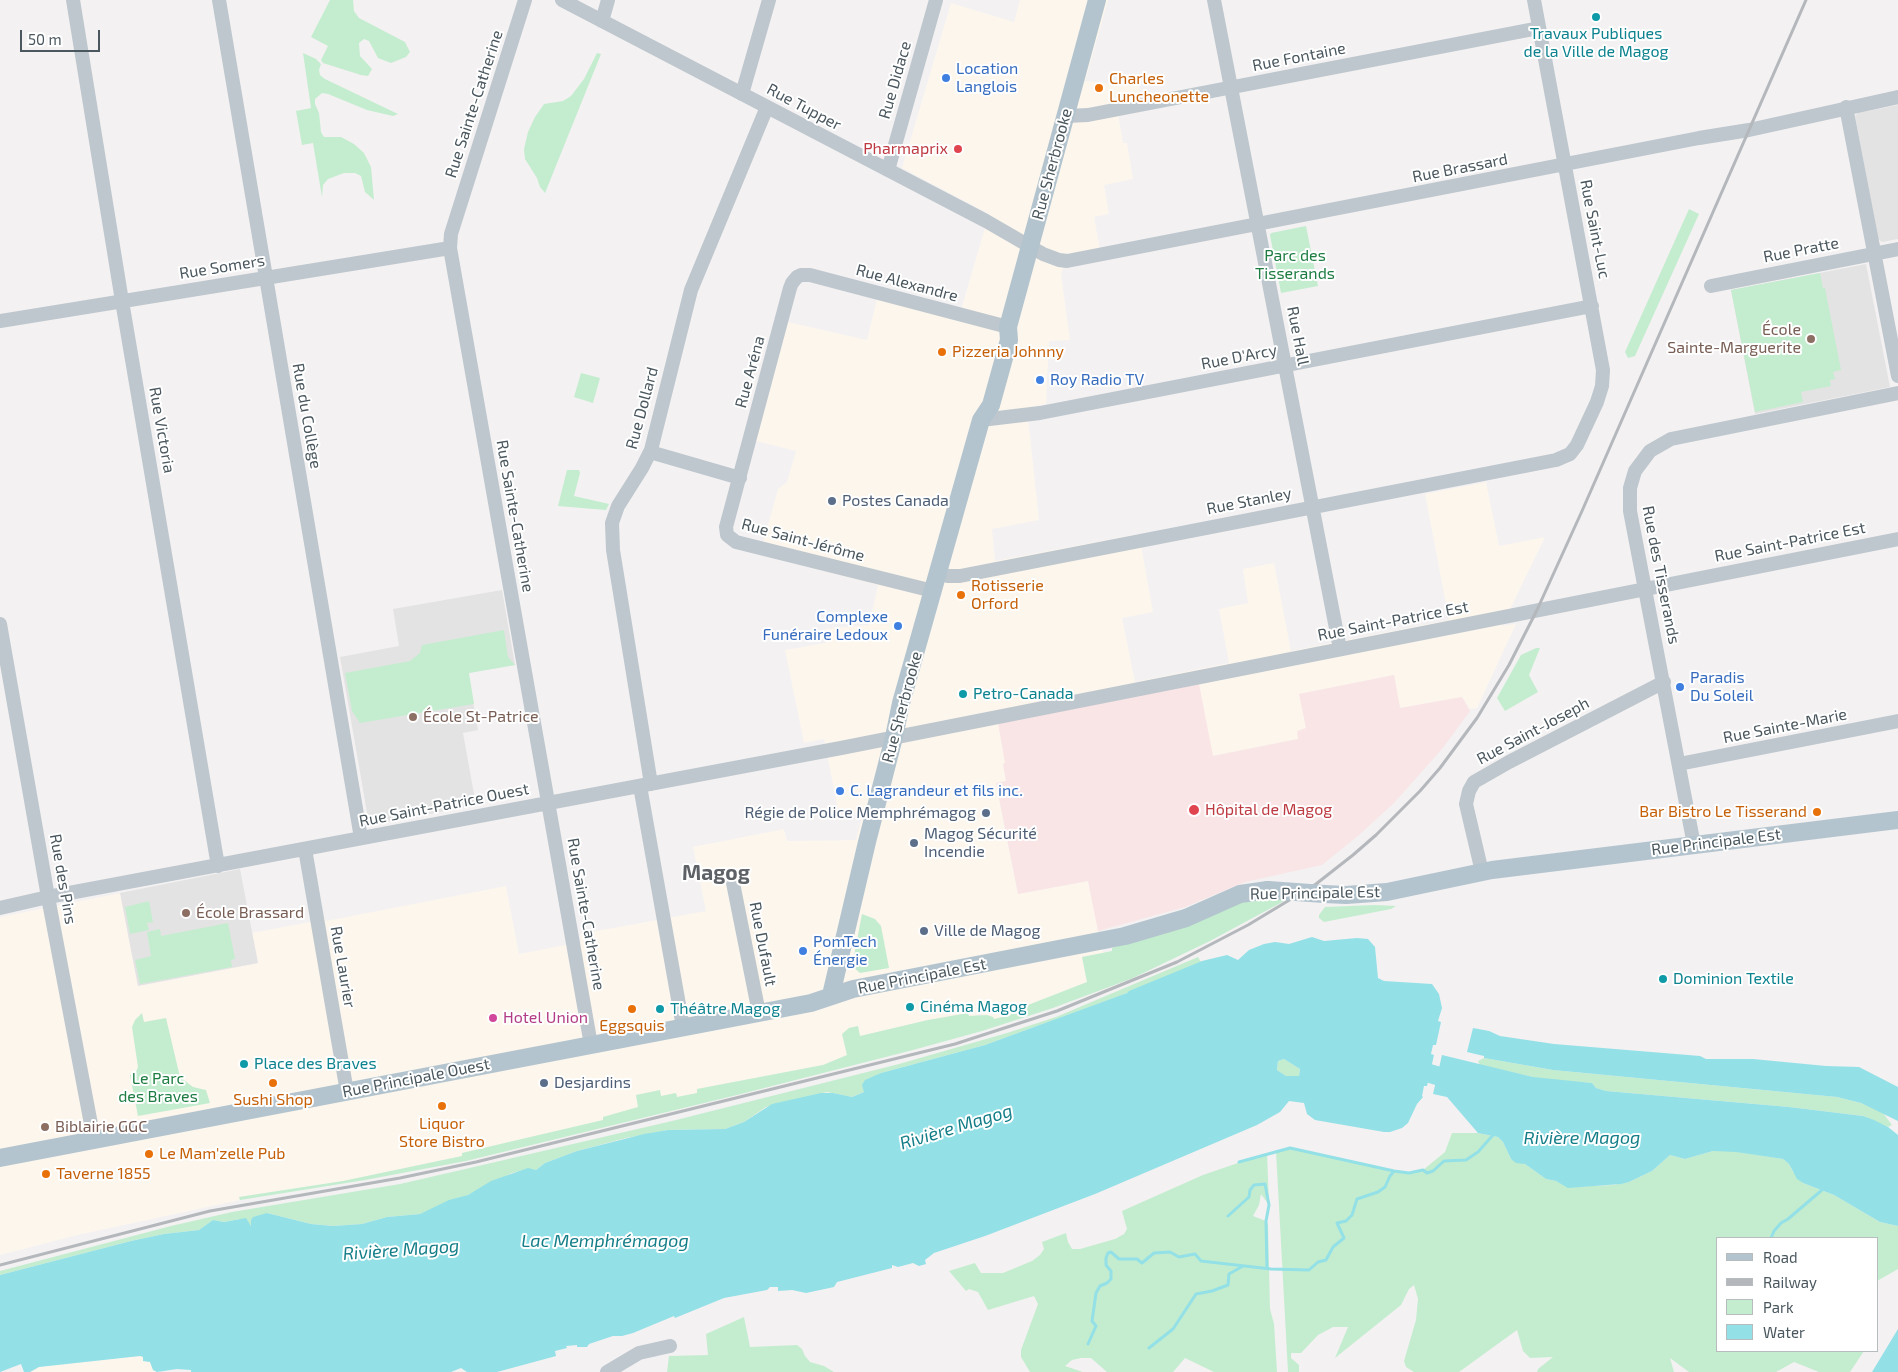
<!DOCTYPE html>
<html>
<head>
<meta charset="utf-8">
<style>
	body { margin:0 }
	#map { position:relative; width:1898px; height:1372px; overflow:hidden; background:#f3f1f2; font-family:"Exo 2",sans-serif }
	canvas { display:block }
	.legend { position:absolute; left:1716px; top:1237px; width:162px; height:115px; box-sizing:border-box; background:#fff; border:1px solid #b7bcbf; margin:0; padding:6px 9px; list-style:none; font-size:15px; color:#4a575e }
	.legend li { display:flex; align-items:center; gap:10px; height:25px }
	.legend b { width:25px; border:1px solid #b7bcbf }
	.scale { position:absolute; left:20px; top:30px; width:80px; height:22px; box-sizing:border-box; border:2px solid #4a575e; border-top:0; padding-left:6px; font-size:15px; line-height:18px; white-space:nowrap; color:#4a575e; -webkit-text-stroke:4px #fff; paint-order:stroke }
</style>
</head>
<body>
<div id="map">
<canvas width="1898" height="1372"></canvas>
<ul class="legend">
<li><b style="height:6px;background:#b3c4ce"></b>Road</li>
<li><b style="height:6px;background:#b4b7bb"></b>Railway</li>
<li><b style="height:14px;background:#c4edcf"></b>Park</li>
<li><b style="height:14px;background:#93e0e7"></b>Water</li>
</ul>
<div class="scale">50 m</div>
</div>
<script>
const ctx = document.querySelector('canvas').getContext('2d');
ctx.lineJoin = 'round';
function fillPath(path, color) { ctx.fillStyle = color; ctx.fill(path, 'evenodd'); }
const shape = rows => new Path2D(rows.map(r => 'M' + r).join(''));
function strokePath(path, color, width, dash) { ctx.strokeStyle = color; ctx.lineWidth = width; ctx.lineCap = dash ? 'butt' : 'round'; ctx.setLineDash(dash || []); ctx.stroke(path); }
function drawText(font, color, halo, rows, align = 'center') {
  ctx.font = font + ' "Exo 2",sans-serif'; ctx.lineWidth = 4; ctx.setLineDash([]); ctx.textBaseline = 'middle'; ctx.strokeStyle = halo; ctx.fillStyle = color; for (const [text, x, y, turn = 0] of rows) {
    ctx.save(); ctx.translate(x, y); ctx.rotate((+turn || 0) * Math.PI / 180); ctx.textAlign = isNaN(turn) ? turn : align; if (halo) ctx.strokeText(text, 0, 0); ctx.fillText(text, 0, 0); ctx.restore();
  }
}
const commercial = shape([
	[1020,0,1108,0,1085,81,1139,86,1141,97,1116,102,1123,143,1127,143,1133,179,1104,185,1109,214,1094,217,1100,249,1068,254,1061,274,1070,340,1049,341,1046,404,1027,408,1039,520,992,529,995,561,1139,534,1153,612,1122,618,1135,682,1229,663,1219,609,1248,603,1243,569,1274,563,1291,651,1449,620,1425,494,1486,482,1499,546,1545,537,1502,626,1516,624,1477,708,1470,709,1462,697,1400,708,1394,675,1300,694,1306,729,1298,739,1213,756,1003,764,1006,781,996,784,1018,894,1088,881,1103,953,1082,957,1087,982,1011,1012,1011,1015,994,1020,981,1014,969,1017,968,1013,928,1020,860,1036,842,1034,847,1055,823,1065,697,1089,698,1093,677,1097,676,1093,661,1096,660,1091,636,1095,639,1107,603,1117,604,1120,462,1153,463,1156,343,1181,239,1197,240,1200,78,1235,0,1255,0,917,120,893,138,986,258,963,252,933,325,919,326,921,506,886,519,954,581,942,580,934,706,911,693,847,784,829,787,841,856,840,863,814,838,810,824,739,804,743,785,650,826,643,825,629,869,625,878,585,760,554,778,489,787,482,796,451,756,441,788,322,867,340,877,299,958,320,989,214,902,168,951,3,1014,22],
	[141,1356,143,1356,143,1361,150,1362,153,1370,157,1372,30,1372,39,1367]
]);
const education = shape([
	[1898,105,1898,239,1882,242,1878,239,1855,116,1858,113],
	[1866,264,1890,387,1755,414,1731,290],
	[502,590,515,665,468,673,478,730,463,733,476,805,372,825,369,824,340,657,399,646,393,609],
	[240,869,258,963,138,986,120,893]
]);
const medical = shape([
	[1394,675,1400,708,1462,697,1470,711,1442,749,1394,803,1359,835,1322,865,1245,882,1185,907,1098,931,1088,881,1018,894,996,783,1006,781,1003,764,1005,763,998,723,1199,684,1213,756,1298,739,1297,731,1306,728,1299,694]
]);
const green = shape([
	[330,0,353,0,354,11,359,18,405,42,410,52,406,57,391,63,378,58,369,41,364,39,359,43,360,56,372,69,368,76,361,75,323,63,321,60,328,46,311,37],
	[303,53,316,59,321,64,319,70,320,75,325,79,398,114,393,116,367,110,328,94,322,93,315,99,315,104,319,113,321,132,324,137,341,137,354,144,364,153,371,167,374,200,365,192,361,176,355,173,344,173,328,179,323,185,322,197,313,143,302,145,296,111,311,108],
	[597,53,601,54,545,193,540,187,537,178,525,159,524,149,528,132,535,117,544,104,563,101,571,96,584,79],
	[1689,209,1699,214,1635,356,1628,358,1625,352],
	[1306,226,1318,286,1281,293,1270,235,1271,233],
	[1820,273,1823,288,1825,288,1841,370,1833,372,1835,379,1830,380,1831,386,1801,392,1803,402,1755,412,1731,290],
	[581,373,600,378,593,403,574,397],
	[567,470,579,470,580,473,574,496,609,504,606,510,558,506],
	[504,630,508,657,515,665,469,673,474,704,360,723,352,711,345,673,410,661,420,653,422,645],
	[1536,648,1540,648,1529,675,1538,692,1505,711,1497,698,1521,655],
	[1262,898,1286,900,1210,941,1133,978,1053,1008,982,1031,913,1050,741,1094,466,1161,365,1180,240,1200,239,1197,343,1181,462,1156,462,1153,603,1120,603,1117,638,1107,636,1095,660,1090,661,1096,676,1093,677,1097,697,1093,697,1089,823,1065,847,1055,842,1034,849,1028,858,1026,860,1036,928,1020,968,1013,969,1016,987,1015,993,1017,994,1019,1011,1015,1010,1012,1087,982,1082,957,1112,951,1112,948,1242,902],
	[149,901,153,922,147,923,149,930,130,934,125,907],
	[1375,905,1396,906,1391,909,1324,922,1319,918,1319,915,1325,907],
	[862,914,875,919,881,926,889,968,860,973,852,966],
	[228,923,235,959,231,960,232,967,140,984,135,960,151,956,147,932,160,929,161,936],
	[1198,957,1201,962,1117,997,985,1045,881,1073,864,1092,852,1097,827,1092,766,1107,744,1122,725,1129,668,1130,626,1138,577,1151,545,1163,536,1170,528,1169,512,1173,468,1195,420,1214,387,1217,362,1224,333,1226,311,1224,267,1213,252,1226,240,1219,224,1222,213,1220,199,1230,164,1234,131,1241,0,1275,0,1271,171,1226,232,1212,400,1184,461,1170,672,1121,899,1064,1007,1033,1056,1017],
	[142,1013,144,1022,166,1018,180,1077,193,1087,206,1090,210,1103,138,1116,130,1075,136,1072,138,1067,132,1027,135,1020],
	[1484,1058,1553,1070,1837,1097,1861,1103,1883,1113,1892,1125,1888,1127,1863,1116,1789,1107,1606,1091,1596,1088,1592,1083,1546,1080,1480,1065,1478,1061],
	[1284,1059,1300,1069,1299,1076,1286,1076,1277,1070,1278,1061],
	[1452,1133,1478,1133,1498,1137,1503,1142,1511,1159,1525,1164,1546,1179,1556,1181,1568,1187,1613,1185,1629,1182,1652,1171,1670,1155,1685,1159,1713,1151,1726,1150,1783,1159,1789,1164,1793,1172,1803,1183,1834,1195,1880,1222,1898,1226,1898,1269,1877,1281,1877,1238,1717,1238,1717,1351,1864,1351,1850,1372,1819,1372,1794,1362,1776,1372,1689,1372,1670,1358,1674,1372,1537,1372,1538,1369,1553,1357,1530,1358,1523,1351,1517,1330,1459,1372,1414,1372,1406,1367,1404,1361,1416,1320,1418,1299,1414,1285,1409,1289,1401,1305,1335,1358,1348,1327,1333,1327,1318,1335,1301,1353,1291,1353,1291,1358,1299,1365,1299,1372,1288,1372,1276,1151,1290,1148,1409,1173,1423,1170,1445,1152],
	[1267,1153,1269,1205,1261,1194,1259,1205,1253,1216,1266,1221,1268,1225,1270,1309,1274,1324,1277,1372,1214,1372,1185,1358,1173,1372,1107,1372,1091,1358,1081,1358,1072,1360,1065,1366,1083,1372,1030,1372,1021,1357,1021,1350,1038,1304,1034,1296,988,1310,978,1292,969,1289,966,1291,949,1271,975,1263,981,1273,1003,1273,1032,1261,1040,1255,1044,1249,1042,1242,1066,1233,1068,1242,1072,1249,1080,1249,1115,1239,1124,1234,1127,1229,1122,1211,1203,1175],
	[744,1317,750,1347,797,1345,802,1349,805,1356,810,1362,824,1366,834,1372,667,1372,669,1356,708,1355,706,1334]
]);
const water = shape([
	[1312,937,1324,941,1357,938,1368,939,1375,947,1378,978,1384,981,1432,984,1439,994,1442,1008,1438,1021,1441,1022,1436,1045,1433,1045,1431,1054,1434,1055,1427,1086,1424,1086,1422,1096,1423,1097,1417,1104,1408,1123,1402,1128,1390,1132,1384,1132,1315,1120,1307,1114,1304,1103,1289,1101,1280,1112,1257,1125,1095,1194,985,1236,934,1253,925,1260,926,1264,919,1266,913,1263,898,1267,892,1265,892,1268,837,1282,834,1287,806,1293,792,1290,778,1291,778,1287,770,1287,767,1290,724,1298,675,1318,674,1316,633,1333,622,1336,613,1336,589,1344,587,1347,577,1347,577,1345,566,1346,567,1348,555,1351,556,1356,497,1372,467,1372,461,1368,451,1372,191,1372,191,1370,177,1369,157,1372,153,1370,150,1362,143,1361,143,1357,140,1356,39,1367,30,1372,24,1372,21,1364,0,1372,0,1275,131,1241,164,1234,199,1230,213,1220,224,1222,246,1218,251,1226,251,1220,253,1217,267,1213,311,1224,333,1226,362,1224,387,1217,420,1214,449,1200,468,1195,491,1181,528,1168,536,1170,545,1163,577,1151,644,1134,668,1130,725,1129,744,1122,772,1104,821,1093,833,1093,852,1097,864,1092,862,1085,865,1080,881,1073,985,1045,1127,993,1129,991,1202,961,1227,955,1238,960,1249,950,1264,944,1275,942,1289,944],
	[1284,1059,1300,1069,1299,1076,1286,1076,1277,1070,1278,1061],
	[1473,1028,1489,1031,1500,1036,1554,1044,1700,1056,1706,1059,1753,1059,1826,1066,1859,1067,1898,1087,1898,1121,1861,1103,1837,1097,1553,1070,1484,1058,1484,1056,1467,1052],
	[1442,1055,1533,1077,1592,1083,1596,1088,1606,1091,1789,1107,1863,1116,1874,1120,1888,1127,1898,1135,1898,1226,1880,1222,1834,1195,1803,1183,1797,1179,1789,1164,1783,1159,1736,1152,1713,1151,1685,1159,1670,1155,1652,1171,1629,1182,1621,1184,1568,1188,1556,1181,1546,1179,1525,1164,1516,1163,1511,1159,1503,1142,1498,1137,1478,1133,1447,1097,1433,1094],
	[1898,1329,1898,1372,1872,1372]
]);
const stream = shape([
	[1239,1162,1290,1148,1394,1171,1409,1173,1423,1170,1427,1173,1433,1171,1444,1161,1466,1160,1478,1152,1493,1135],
	[1228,1216,1249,1197,1250,1190,1254,1185,1265,1184,1269,1205,1266,1221,1267,1268],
	[1771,1238,1774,1231,1781,1223,1788,1219,1822,1190],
	[1088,1344,1096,1326,1092,1321,1096,1293,1100,1286,1107,1283,1111,1279,1111,1271,1106,1265,1106,1258,1108,1253,1111,1252,1119,1259,1137,1259,1142,1263,1154,1253,1170,1252,1179,1257,1195,1254,1201,1261,1271,1269,1309,1270,1318,1262,1326,1260,1333,1247,1344,1238,1337,1223,1346,1221,1352,1215,1357,1199,1378,1192,1385,1187,1390,1176,1394,1171],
	[1149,1348,1173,1329,1196,1294,1212,1291,1228,1285,1229,1274,1243,1266]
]);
const river = shape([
	[1407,1065,1425,1072,1461,1083]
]);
const minor = shape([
	[73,0,122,301,218,866],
	[219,0,361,838],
	[525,0,451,234,450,248,591,1045],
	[562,0,986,221,1043,254,1059,260,1067,261,1699,138,1749,130,1898,97],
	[1214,0,1340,649],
	[602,21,608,0],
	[742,94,769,0],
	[1846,107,1898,376],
	[1066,116,1088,115,1539,28],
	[888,170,936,0],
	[1711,286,1898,249],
	[0,321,450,248],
	[981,420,1040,413,1592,306],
	[650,452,740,478],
	[938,573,948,576,960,576,1556,460,1570,454,1577,445,1597,402,1602,386,1603,370,1534,0],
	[933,591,736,542,727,535,726,527,790,288,792,283,797,277,801,275,810,275,1008,327],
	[0,624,48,897,94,1140],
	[1679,764,1898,721],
	[651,784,613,550,612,523,618,506,642,468,651,450,691,290,767,107],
	[640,786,683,1027],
	[1694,845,1630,511,1630,488,1635,471,1650,451,1671,439,1898,393],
	[305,849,347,1092],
	[1482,872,1466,804,1469,791,1474,782,1509,762,1664,682],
	[733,883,759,1013],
	[0,908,48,897,841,748,1898,539],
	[607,1372,639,1353,670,1346]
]);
const major = shape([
	[1324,894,1346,895,1387,892,1492,870,1898,820],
	[831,995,867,842,894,737,901,703,981,420,991,405,1009,340,1008,327,1097,0],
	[0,1158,811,1003,853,989,1125,936,1186,918,1240,894,1268,890]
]);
const rail = shape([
	[0,1265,210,1211,400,1178,476,1162,955,1044,1057,1011,1177,962,1248,925,1316,884,1353,855,1376,835,1420,791,1440,768,1477,718,1509,665,1537,610,1582,511,1806,0]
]);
const majorBridge = shape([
	[1268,890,1324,894]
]);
const markers = [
	[1596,17,5,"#0f9aa8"],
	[946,78,5,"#3f7fe0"],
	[1099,88,5,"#e8710a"],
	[958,149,5,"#e0444e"],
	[1811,339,5,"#8d6e63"],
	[942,352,5,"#e8710a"],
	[1040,380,5,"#3f7fe0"],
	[832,501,5,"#5c6f8a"],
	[961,595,5,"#e8710a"],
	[898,626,5,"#3f7fe0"],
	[1680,687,5,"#3f7fe0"],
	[963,694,5,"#0f9aa8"],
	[413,717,5,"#8d6e63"],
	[840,791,5,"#3f7fe0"],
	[1194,810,6,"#e0444e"],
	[1817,812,5,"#e8710a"],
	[986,813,5,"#5c6f8a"],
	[914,843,5,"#5c6f8a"],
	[186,913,5,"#8d6e63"],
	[924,931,5,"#5c6f8a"],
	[803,951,5,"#3f7fe0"],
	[1663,979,5,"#0f9aa8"],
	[910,1007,5,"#0f9aa8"],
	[632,1009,5,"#e8710a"],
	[660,1009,5,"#0f9aa8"],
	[493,1018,5,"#d1479c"],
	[244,1064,5,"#0f9aa8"],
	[273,1083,5,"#e8710a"],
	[544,1083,5,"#5c6f8a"],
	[442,1106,5,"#e8710a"],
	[45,1127,5,"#8d6e63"],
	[149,1154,5,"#e8710a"],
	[46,1174,5,"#e8710a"]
];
const cultureNames = [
	["Travaux Publiques",1596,34,"center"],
	["de la Ville de Magog",1596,52,"center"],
	["Petro-Canada",973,694],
	["Dominion Textile",1673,979],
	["Cinéma Magog",920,1007],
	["Théâtre Magog",670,1009],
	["Place des Braves",254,1064]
];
const streetNames = [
	["Rue Fontaine",1299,57,-11],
	["Rue Didace",895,80,-74],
	["Rue Sainte-Catherine",474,104,-72],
	["Rue Tupper",804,107,28],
	["Rue Sherbrooke",1052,164,-75],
	["Rue Brassard",1460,168,-11],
	["Rue Saint-Luc",1595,229,79],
	["Rue Pratte",1801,250,-11],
	["Rue Somers",222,267,-9],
	["Rue Alexandre",907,283,15],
	["Rue Hall",1298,336,79],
	["Rue D'Arcy",1239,357,-11],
	["Rue Aréna",750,372,-75],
	["Rue Dollard",642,408,-75],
	["Rue du Collège",307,416,80],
	["Rue Victoria",162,430,80],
	["Rue Stanley",1249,501,-11],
	["Rue Sainte-Catherine",515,516,80],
	["Rue Saint-Jérôme",803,540,15],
	["Rue Saint-Patrice Est",1790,542,-11],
	["Rue des Tisserands",1661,575,79],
	["Rue Saint-Patrice Est",1393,621,-11],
	["Rue Sherbrooke",902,707,-75],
	["Rue Sainte-Marie",1785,726,-11],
	["Rue Saint-Joseph",1533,731,-28],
	["Rue Saint-Patrice Ouest",444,805,-11],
	["Rue Principale Est",1716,842,-7],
	["Rue des Pins",63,879,80],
	["Rue Principale Est",1315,893,-1],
	["Rue Sainte-Catherine",586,914,80],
	["Rue Dufault",763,944,79],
	["Rue Laurier",343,967,80],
	["Rue Principale Est",922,976,-11],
	["Rue Principale Ouest",416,1078,-11]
];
const shopNames = [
	["Location",956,69],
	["Langlois",956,87],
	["Roy Radio TV",1050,380],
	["Complexe",888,617,"right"],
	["Funéraire Ledoux",888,635,"right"],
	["Paradis",1690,678],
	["Du Soleil",1690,696],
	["C. Lagrandeur et fils inc.",850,791],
	["PomTech",813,942],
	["Énergie",813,960]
];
const foodNames = [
	["Charles",1109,79],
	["Luncheonette",1109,97],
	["Pizzeria Johnny",952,352],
	["Rotisserie",971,586],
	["Orford",971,604],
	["Bar Bistro Le Tisserand",1807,812,"right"],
	["Eggsquis",632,1026,"center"],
	["Sushi Shop",273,1100,"center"],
	["Liquor",442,1124,"center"],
	["Store Bistro",442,1142,"center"],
	["Le Mam'zelle Pub",159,1154],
	["Taverne 1855",56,1174]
];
const healthNames = [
	["Pharmaprix",948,149],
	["Hôpital de Magog",1205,810,"left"]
];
const parkNames = [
	["Parc des",1295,256],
	["Tisserands",1295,274],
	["Le Parc",158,1079],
	["des Braves",158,1097]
];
const educationNames = [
	["École",1801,330,"right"],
	["Sainte-Marguerite",1801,348,"right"],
	["École St-Patrice",423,717],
	["École Brassard",196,913],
	["Biblairie GGC",55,1127]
];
const serviceNames = [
	["Postes Canada",842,501],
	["Régie de Police Memphrémagog",976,813,"right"],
	["Magog Sécurité",924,834],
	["Incendie",924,852],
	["Ville de Magog",934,931],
	["Desjardins",554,1083]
];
const hotelNames = [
	["Hotel Union",503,1018]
];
const waterNames = [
	["Rivière Magog",956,1127,-17],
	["Rivière Magog",1582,1138],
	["Lac Memphrémagog",605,1241],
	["Rivière Magog",401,1250,-4]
];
const districtNames = [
	["Magog",716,873]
];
fillPath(commercial, '#fcf6ed');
fillPath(education, '#e4e3e3');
fillPath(medical, '#fae5e6');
fillPath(green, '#c4edcf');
fillPath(water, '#93e0e7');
strokePath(stream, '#93e0e7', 3);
strokePath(river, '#93e0e7', 19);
strokePath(minor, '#bec7cd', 14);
strokePath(major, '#b3c4ce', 18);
strokePath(rail, '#b4b7bb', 3);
strokePath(majorBridge, '#b3c4ce', 18);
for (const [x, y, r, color] of markers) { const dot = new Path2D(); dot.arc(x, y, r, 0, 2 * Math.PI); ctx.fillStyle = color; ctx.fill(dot); strokePath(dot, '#fff', 2); }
drawText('16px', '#0d838f', '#fff', cultureNames, 'left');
drawText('16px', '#4a575e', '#fff', streetNames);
drawText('16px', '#366cbe', '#fff', shopNames, 'left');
drawText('16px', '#c56008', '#fff', foodNames, 'left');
drawText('16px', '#be3a42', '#fff', healthNames, 'right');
drawText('16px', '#1d7c41', '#fff', parkNames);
drawText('16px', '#785e54', '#fff', educationNames, 'left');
drawText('16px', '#4e5e75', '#fff', serviceNames, 'left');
drawText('16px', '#b23c85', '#fff', hotelNames, 'left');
drawText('italic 18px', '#147e88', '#fff', waterNames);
drawText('bold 21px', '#5e6266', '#fff', districtNames);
</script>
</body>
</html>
